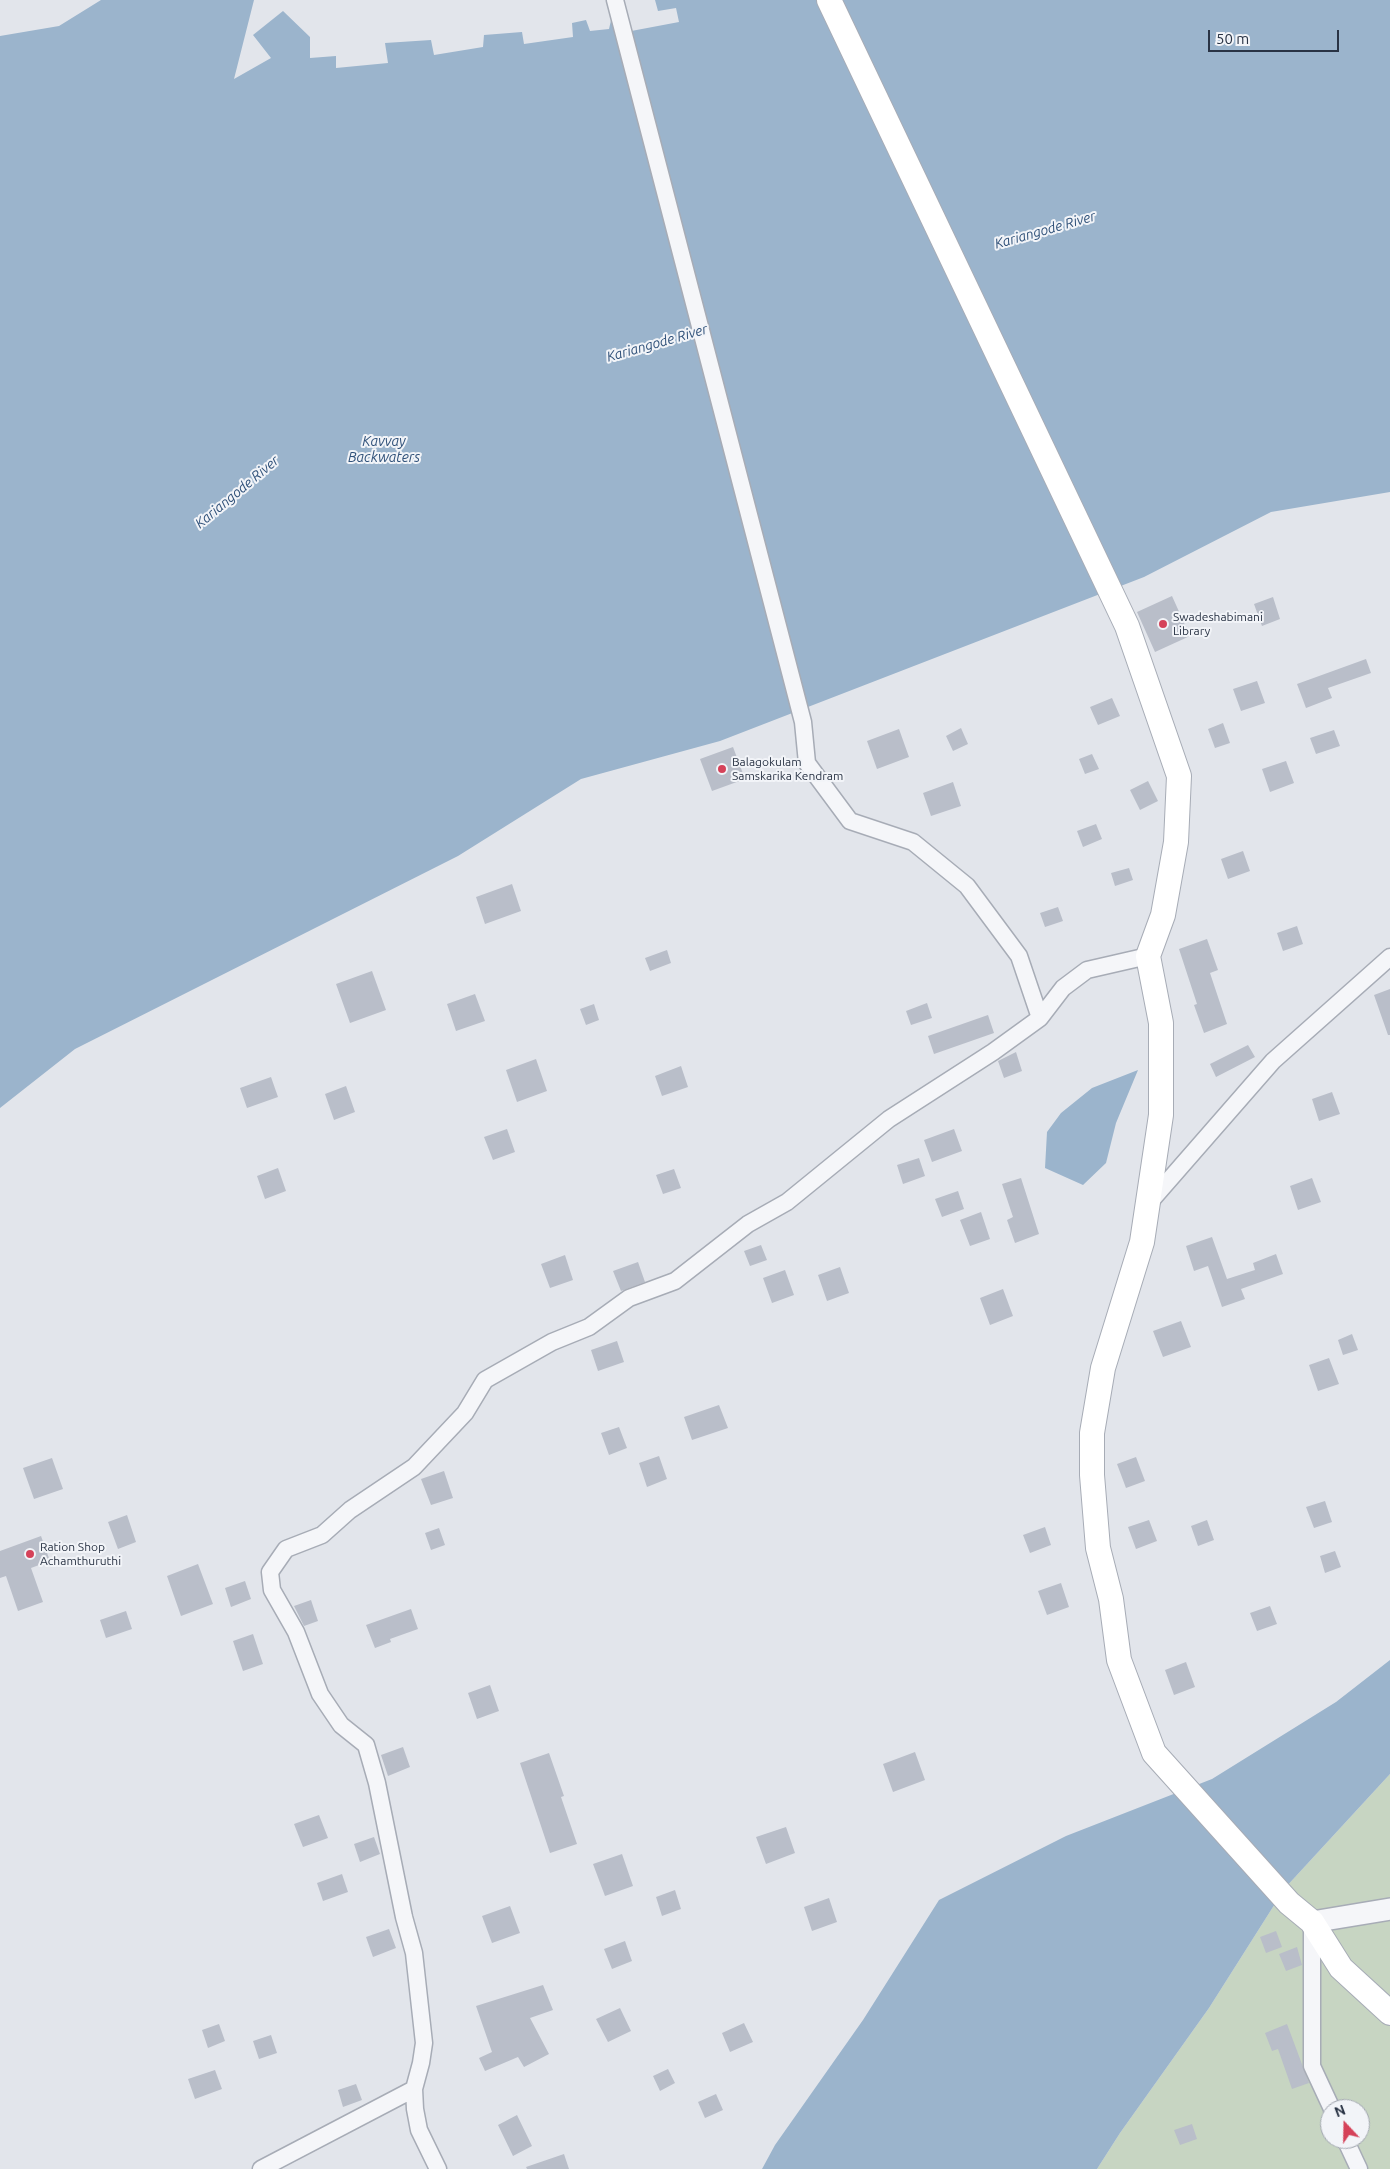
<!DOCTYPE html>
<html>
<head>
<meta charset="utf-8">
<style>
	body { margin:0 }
	#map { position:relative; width:1390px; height:2169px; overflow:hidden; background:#e2e5eb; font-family:Ubuntu,sans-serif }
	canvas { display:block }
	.north { position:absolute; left:1320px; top:2099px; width:50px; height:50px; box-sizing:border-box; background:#f2f4f8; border:1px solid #a2a7b0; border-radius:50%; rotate:339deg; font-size:14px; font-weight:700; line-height:20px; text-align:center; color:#293344 }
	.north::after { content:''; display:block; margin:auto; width:18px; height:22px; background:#d54259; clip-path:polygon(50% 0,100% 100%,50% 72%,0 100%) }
	.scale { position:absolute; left:1208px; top:30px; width:131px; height:22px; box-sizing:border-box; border:2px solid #293344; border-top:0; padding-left:6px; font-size:15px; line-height:18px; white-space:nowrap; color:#293344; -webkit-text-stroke:4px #f2f4f8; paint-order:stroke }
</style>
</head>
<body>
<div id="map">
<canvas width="1390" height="2169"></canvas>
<div class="north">N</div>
<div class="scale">50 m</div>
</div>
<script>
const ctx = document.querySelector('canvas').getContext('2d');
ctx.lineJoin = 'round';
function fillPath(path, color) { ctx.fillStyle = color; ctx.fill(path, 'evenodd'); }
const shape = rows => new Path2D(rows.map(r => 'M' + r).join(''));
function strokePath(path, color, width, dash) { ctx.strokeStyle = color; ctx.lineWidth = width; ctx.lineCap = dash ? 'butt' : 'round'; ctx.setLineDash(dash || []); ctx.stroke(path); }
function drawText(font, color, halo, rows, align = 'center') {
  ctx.font = font + ' Ubuntu,sans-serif'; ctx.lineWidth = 4; ctx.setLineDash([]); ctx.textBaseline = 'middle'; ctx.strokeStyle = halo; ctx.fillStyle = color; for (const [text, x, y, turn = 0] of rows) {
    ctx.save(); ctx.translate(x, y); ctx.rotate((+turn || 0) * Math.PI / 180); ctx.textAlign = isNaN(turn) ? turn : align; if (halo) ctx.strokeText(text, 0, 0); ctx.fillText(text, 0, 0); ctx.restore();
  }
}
const green = shape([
	[1390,1774,1390,2169,1097,2169,1120,2133,1209,2008,1285,1888],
	[1330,2109,1360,2109,1360,2139,1330,2139]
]);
const water = shape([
	[101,0,254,0,234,79,271,58,253,35,283,11,310,37,310,58,336,56,336,68,388,63,385,43,431,40,434,55,483,47,484,35,522,32,524,44,573,37,572,23,586,20,590,31,609,29,612,16,626,32,679,22,676,8,658,11,655,0,1390,0,1390,492,1271,512,1144,577,720,741,581,779,458,856,75,1049,0,1108,0,36,59,26],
	[1138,1070,1116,1123,1106,1163,1083,1185,1045,1168,1047,1132,1061,1113,1092,1088],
	[1390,1660,1390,1774,1285,1888,1209,2008,1120,2133,1097,2169,762,2169,775,2145,863,2020,939,1900,1066,1836,1212,1779,1336,1702]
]);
const building = shape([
	[1172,596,1190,636,1155,652,1137,612],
	[1273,597,1280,619,1262,626,1254,604],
	[1366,659,1371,673,1328,688,1332,698,1306,708,1297,684],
	[1257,681,1265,703,1241,711,1233,689],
	[1112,698,1120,716,1098,725,1090,707],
	[1223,723,1230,743,1215,748,1208,729],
	[961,728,968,744,953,751,946,736],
	[899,729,909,757,877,769,867,741],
	[1334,730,1340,746,1316,754,1310,738],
	[733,747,745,779,712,791,700,759],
	[1092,754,1099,769,1085,774,1079,759],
	[1286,761,1294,783,1270,792,1262,769],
	[1148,781,1158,801,1140,810,1130,790],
	[953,782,961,806,931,816,923,793],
	[1096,824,1102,839,1083,847,1077,831],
	[1243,851,1250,871,1228,879,1221,859],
	[1129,868,1133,880,1115,886,1111,873],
	[512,884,521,911,485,924,476,897],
	[1058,907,1063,921,1045,927,1040,913],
	[1297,926,1303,944,1283,951,1277,933],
	[1207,939,1218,970,1210,973,1227,1024,1204,1033,1194,1005,1197,1004,1179,949],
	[667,950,671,963,650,971,645,958],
	[372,971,386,1010,350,1023,336,984],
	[1390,989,1390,1035,1388,1035,1374,995],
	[475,994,485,1021,456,1031,447,1004],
	[927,1003,932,1018,911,1025,906,1011],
	[594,1004,599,1020,586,1025,580,1009],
	[988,1015,994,1033,934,1054,928,1036],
	[1248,1045,1255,1057,1216,1077,1210,1064],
	[1016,1052,1022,1071,1004,1078,998,1061],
	[536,1059,547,1091,517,1102,506,1070],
	[681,1066,688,1087,662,1096,655,1076],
	[271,1077,278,1097,247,1108,240,1088],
	[346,1086,355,1112,334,1120,325,1094],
	[1332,1092,1340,1114,1319,1121,1312,1099],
	[507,1129,515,1152,493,1160,484,1137],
	[954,1129,962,1151,932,1162,924,1140],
	[919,1158,925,1176,903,1184,897,1165],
	[278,1168,286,1191,265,1199,257,1176],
	[674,1169,681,1188,663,1194,656,1175],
	[1021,1178,1039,1234,1015,1243,1007,1220,1013,1217,1002,1184],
	[1312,1178,1321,1202,1298,1210,1290,1186],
	[958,1191,964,1209,942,1217,935,1199],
	[981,1212,990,1239,970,1246,960,1220],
	[1212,1237,1227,1279,1255,1270,1253,1263,1276,1254,1283,1274,1241,1289,1245,1299,1222,1307,1208,1266,1194,1271,1186,1246],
	[761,1245,767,1260,750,1266,744,1251],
	[565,1255,573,1280,550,1288,541,1264],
	[638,1262,645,1282,621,1291,613,1271],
	[840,1267,849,1293,827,1301,818,1275],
	[785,1270,794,1295,772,1303,763,1278],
	[1003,1289,1013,1316,990,1325,980,1298],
	[1181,1321,1191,1347,1163,1357,1153,1331],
	[1352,1334,1358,1350,1343,1355,1338,1340],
	[617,1341,624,1362,598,1371,591,1350],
	[1329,1358,1339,1384,1318,1391,1309,1365],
	[719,1405,728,1428,692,1440,684,1417],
	[619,1427,627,1448,609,1455,601,1433],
	[659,1456,667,1479,647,1487,639,1463],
	[1136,1457,1145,1481,1126,1488,1117,1464],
	[52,1458,63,1489,34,1499,23,1468],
	[444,1471,453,1498,431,1505,421,1479],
	[1325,1501,1332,1522,1314,1528,1306,1507],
	[127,1515,136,1542,118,1549,108,1522],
	[1149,1520,1157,1541,1136,1549,1128,1527],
	[1207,1520,1214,1540,1198,1546,1191,1526],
	[1045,1527,1051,1545,1030,1553,1023,1535],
	[439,1528,445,1545,431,1550,425,1533],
	[41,1536,50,1561,31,1568,43,1602,18,1611,6,1576,0,1578,0,1551],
	[1335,1551,1341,1567,1325,1573,1320,1556],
	[198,1564,213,1604,181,1616,167,1576],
	[245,1581,251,1599,231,1607,225,1588],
	[1061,1583,1069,1607,1047,1615,1038,1591],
	[311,1600,318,1621,304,1626,294,1606],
	[1270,1606,1277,1624,1257,1631,1250,1613],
	[411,1609,418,1629,390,1639,391,1642,375,1648,366,1625],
	[126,1611,132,1629,106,1638,100,1620],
	[253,1634,263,1664,243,1671,233,1641],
	[1186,1662,1195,1687,1174,1695,1165,1670],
	[490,1685,499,1711,477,1719,468,1693],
	[403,1747,410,1767,388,1776,381,1755],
	[915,1752,925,1780,893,1792,883,1764],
	[549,1753,564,1796,561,1797,577,1844,550,1853,520,1763],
	[319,1815,328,1838,303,1847,294,1824],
	[786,1827,795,1853,766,1864,756,1837],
	[374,1837,380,1854,360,1862,354,1844],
	[622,1854,633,1886,605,1896,593,1864],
	[342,1874,348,1892,323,1901,317,1883],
	[675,1890,681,1909,662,1916,656,1897],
	[829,1898,837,1922,812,1931,804,1907],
	[510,1906,520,1933,492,1943,482,1916],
	[389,1929,396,1948,373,1957,366,1937],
	[1276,1931,1282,1947,1266,1953,1260,1937],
	[625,1941,632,1961,612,1969,604,1949],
	[1297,1947,1302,1965,1286,1971,1279,1954],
	[543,1985,553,2010,530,2018,549,2054,524,2067,518,2057,485,2071,479,2058,492,2052,476,2006],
	[620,2008,631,2031,608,2042,596,2019],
	[744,2023,753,2042,730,2052,722,2033],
	[219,2024,225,2041,208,2048,202,2030],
	[1287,2024,1309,2083,1292,2089,1278,2049,1272,2051,1265,2033],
	[271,2035,277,2053,259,2059,253,2041],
	[668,2069,675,2083,660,2091,653,2076],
	[215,2070,222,2089,195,2099,188,2079],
	[356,2084,362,2100,343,2107,338,2090],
	[716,2094,723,2110,705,2118,698,2102],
	[517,2115,532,2146,513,2156,498,2125],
	[1192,2124,1197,2139,1180,2145,1174,2130],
	[564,2154,569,2169,527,2169,526,2167]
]);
const minor = shape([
	[615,0,803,722,807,763,850,821,913,842,967,886,1019,956,1040,1018],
	[1149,1203,1273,1061,1390,957],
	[1312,1922,1312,2066,1332,2109],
	[1345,2139,1359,2169],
	[261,2169,414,2089],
	[438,2169,419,2130,415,2109,414,2089,421,2063,424,2043,414,1953,404,1917,377,1783,366,1745,341,1725,320,1694,296,1632,272,1590,270,1572,286,1549,322,1535,350,1510,414,1467,465,1413,485,1380,552,1342,589,1327,629,1298,675,1281,748,1224,787,1202,889,1119,993,1052,1040,1018,1063,988,1087,970,1148,956]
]);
const tertiary = shape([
	[1312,1922,1390,1909]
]);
const secondary = shape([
	[829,0,1127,626,1179,776,1176,842,1163,915,1148,956,1161,1023,1161,1115,1142,1242,1103,1368,1092,1433,1092,1475,1098,1548,1111,1599,1119,1660,1154,1753,1289,1903,1312,1922,1341,1968,1390,2013]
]);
const markers = [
	[1163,624,5,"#d54259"],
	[722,769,5,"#d54259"],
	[30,1554,5,"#d54259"]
];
const poiNames = [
	["Swadeshabimani",1173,617],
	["Library",1173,631],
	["Balagokulam",732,762],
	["Samskarika Kendram",732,776],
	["Ration Shop",40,1547],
	["Achamthuruthi",40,1561]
];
const waterNames = [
	["Kariangode River",1045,230,-16],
	["Kariangode River",657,343,-16],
	["Kavvay",384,441],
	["Backwaters",384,457],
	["Kariangode River",237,492,-40]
];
fillPath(green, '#c7d5c2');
fillPath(water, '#9bb4cc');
fillPath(building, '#b9bec9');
strokePath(minor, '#a7acb6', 19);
strokePath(tertiary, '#a7acb6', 24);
strokePath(secondary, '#a7acb6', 26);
strokePath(minor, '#f5f6f9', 16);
strokePath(tertiary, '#f5f6f9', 21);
strokePath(secondary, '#fff', 24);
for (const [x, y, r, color] of markers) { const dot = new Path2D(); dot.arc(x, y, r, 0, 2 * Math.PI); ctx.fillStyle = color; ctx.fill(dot); strokePath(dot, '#f2f4f8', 2); }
drawText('12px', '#293344', '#f2f4f8', poiNames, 'left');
drawText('italic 14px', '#31527a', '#f2f4f8', waterNames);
</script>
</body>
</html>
